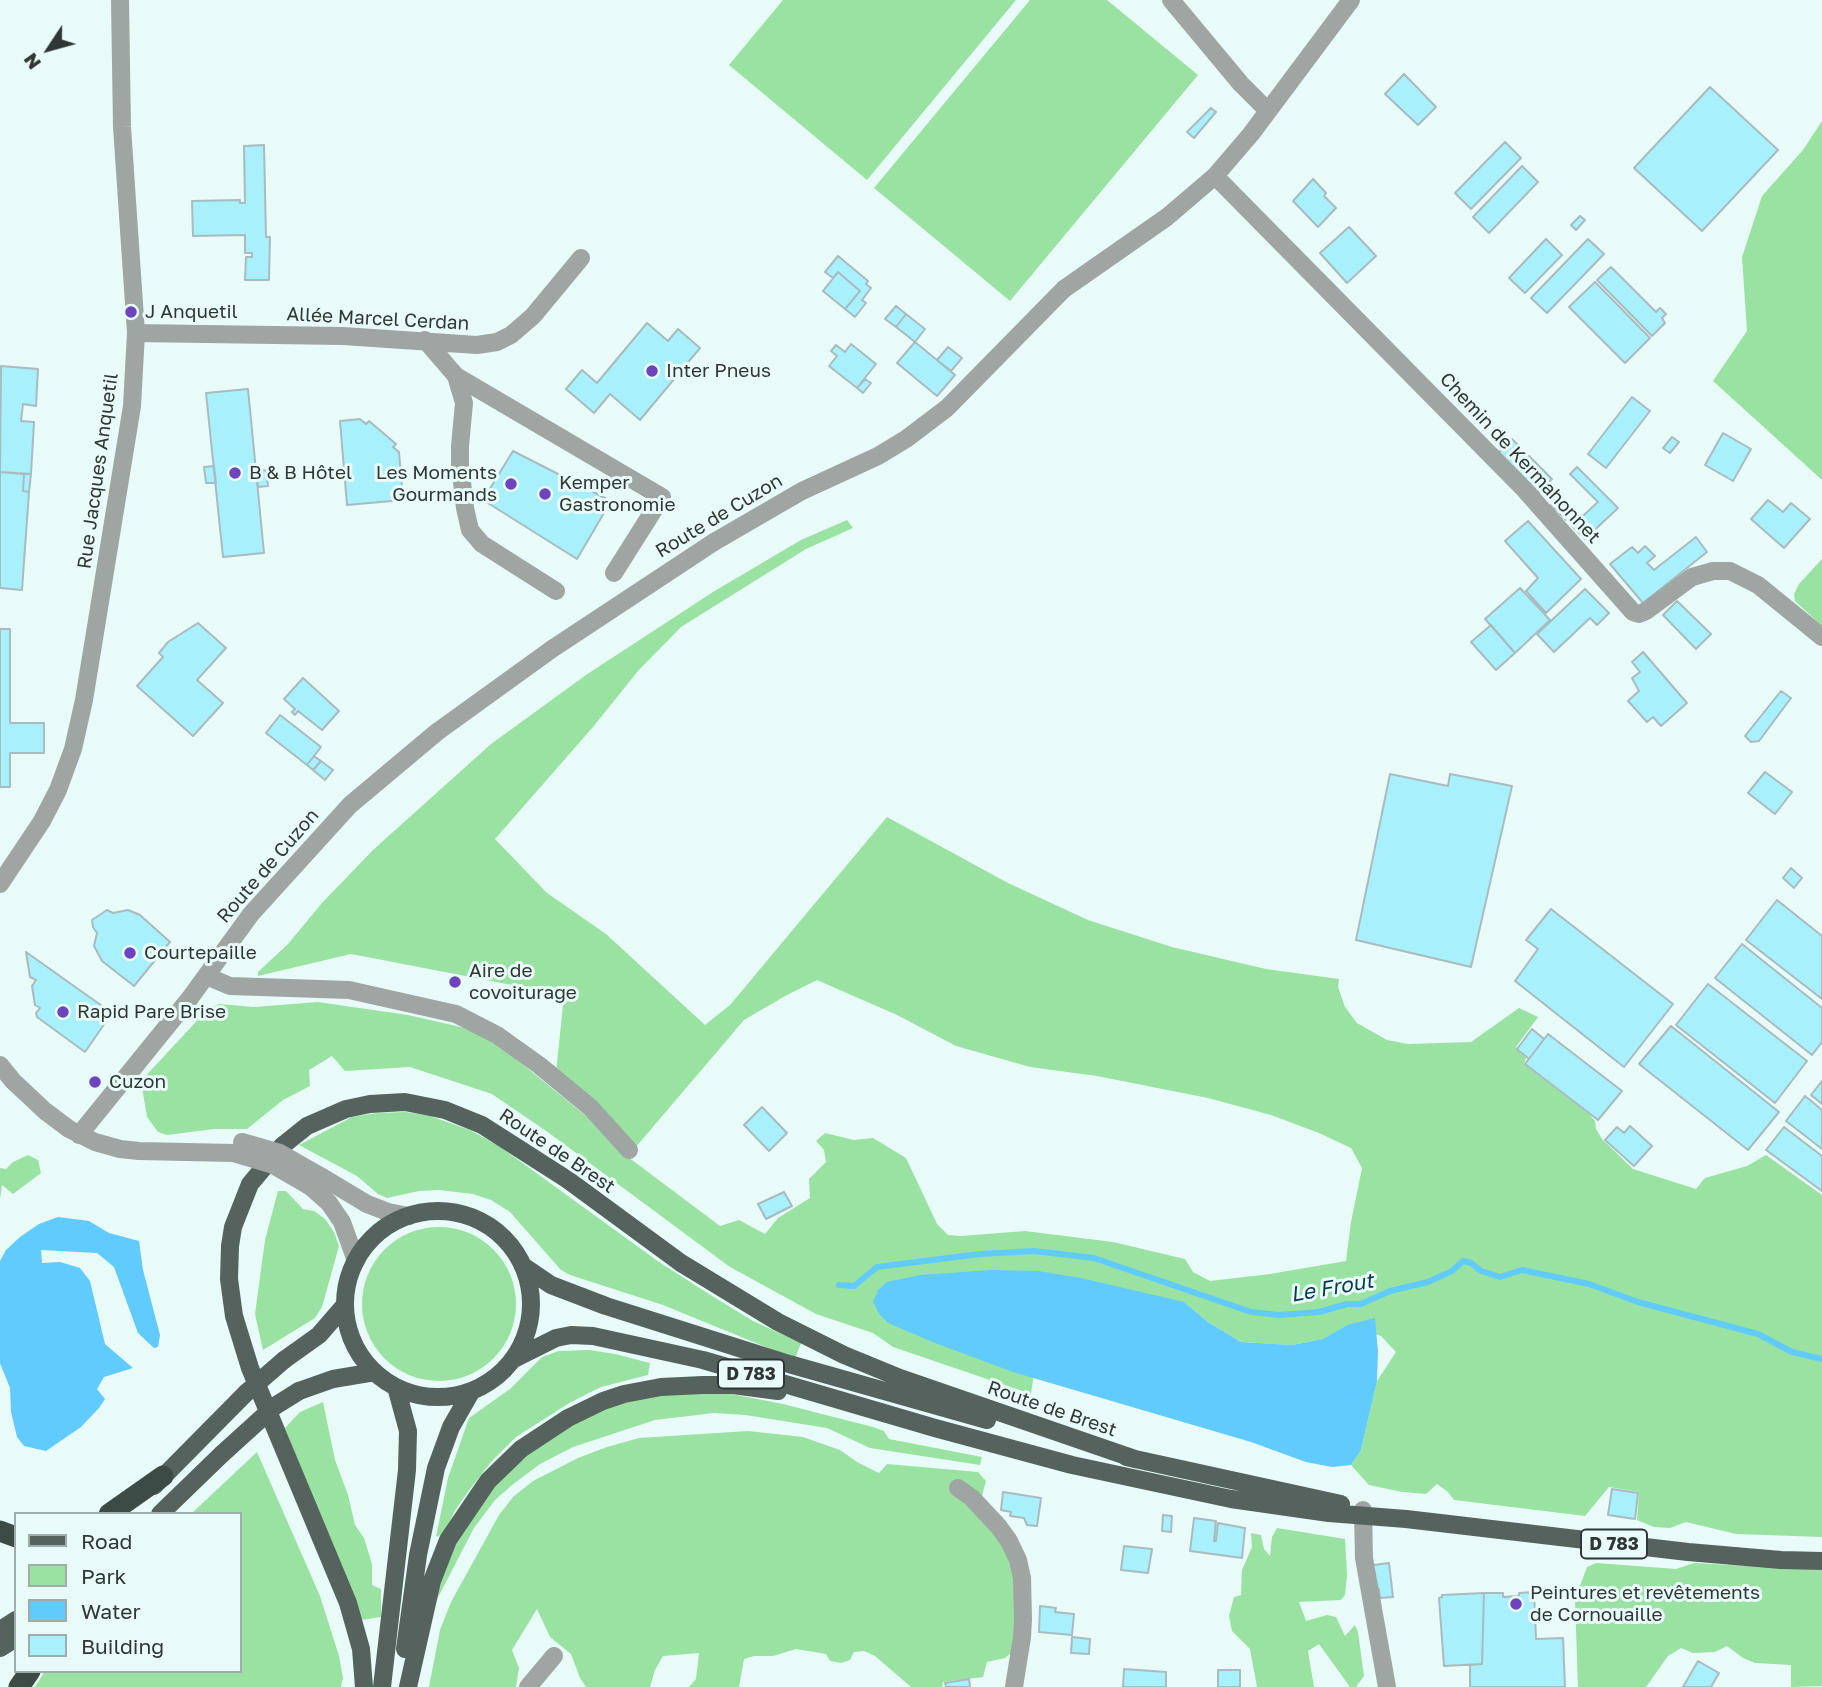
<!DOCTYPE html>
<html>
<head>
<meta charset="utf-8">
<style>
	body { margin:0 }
	#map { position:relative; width:1822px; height:1687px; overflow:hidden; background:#e8fbf9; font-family:"Golos Text",sans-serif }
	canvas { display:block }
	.legend { position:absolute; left:14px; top:1512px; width:228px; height:161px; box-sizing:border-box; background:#e8fbf9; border:2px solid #9eadab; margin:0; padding:9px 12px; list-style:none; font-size:21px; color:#2f3736 }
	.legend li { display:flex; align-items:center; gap:14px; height:35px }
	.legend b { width:35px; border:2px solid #9eadab }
	.north { position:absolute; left:14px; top:14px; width:70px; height:70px; -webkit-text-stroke:5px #e8fbf9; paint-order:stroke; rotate:234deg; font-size:19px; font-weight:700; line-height:28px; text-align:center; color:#2f3736 }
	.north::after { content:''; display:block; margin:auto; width:24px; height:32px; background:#2f3736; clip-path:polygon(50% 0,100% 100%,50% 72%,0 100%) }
</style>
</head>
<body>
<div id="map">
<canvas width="1822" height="1687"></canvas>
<ul class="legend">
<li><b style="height:9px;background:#55625d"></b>Road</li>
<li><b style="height:19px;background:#9ae2a2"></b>Park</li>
<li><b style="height:19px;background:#61cbfe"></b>Water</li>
<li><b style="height:19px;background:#a9f0fd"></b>Building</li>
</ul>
<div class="north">N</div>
</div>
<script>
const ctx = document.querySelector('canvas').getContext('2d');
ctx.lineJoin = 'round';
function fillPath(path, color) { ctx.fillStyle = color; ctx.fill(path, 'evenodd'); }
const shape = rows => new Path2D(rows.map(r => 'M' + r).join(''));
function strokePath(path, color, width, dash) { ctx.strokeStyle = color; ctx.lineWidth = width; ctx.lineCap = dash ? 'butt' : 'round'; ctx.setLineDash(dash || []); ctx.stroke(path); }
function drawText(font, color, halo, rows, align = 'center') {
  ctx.font = font + ' "Golos Text",sans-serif'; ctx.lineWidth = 6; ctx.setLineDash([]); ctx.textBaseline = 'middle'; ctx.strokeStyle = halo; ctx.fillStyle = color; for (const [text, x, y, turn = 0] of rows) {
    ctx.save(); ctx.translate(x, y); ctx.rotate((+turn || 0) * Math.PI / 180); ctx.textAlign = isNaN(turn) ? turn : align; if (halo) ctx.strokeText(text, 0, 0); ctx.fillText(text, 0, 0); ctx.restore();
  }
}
const green = shape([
	[783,0,1016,0,867,180,729,65],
	[1030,0,1107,0,1198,75,1010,301,874,188],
	[1822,121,1822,480,1713,381,1747,331,1742,257,1762,196,1803,150],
	[847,520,853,528,806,549,681,627,638,671,593,727,495,839,547,893,606,934,705,1025,730,1005,887,817,1008,883,1088,920,1172,947,1266,969,1339,979,1338,987,1345,1007,1357,1023,1387,1040,1408,1044,1471,1042,1519,1008,1538,1017,1516,1047,1526,1058,1524,1064,1589,1114,1595,1121,1596,1129,1602,1139,1633,1169,1696,1189,1705,1178,1747,1166,1766,1155,1822,1195,1822,1537,1736,1534,1686,1522,1670,1528,1654,1527,1637,1520,1639,1492,1609,1487,1585,1516,1454,1500,1447,1491,1437,1484,1426,1494,1402,1492,1369,1485,1351,1465,1361,1450,1377,1381,1396,1352,1381,1336,1347,1325,1324,1339,1292,1345,1241,1342,1208,1322,1184,1302,1034,1373,1031,1394,893,1347,873,1333,816,1314,730,1267,549,1133,492,1094,410,1067,345,1071,332,1056,309,1070,310,1086,283,1100,247,1129,214,1129,167,1135,158,1132,147,1117,141,1081,205,1012,219,1004,254,1007,318,1002,408,1015,478,1031,504,1049,591,1120,620,1151,720,1226,739,1220,765,1234,778,1218,810,1198,809,1179,826,1162,824,1150,816,1141,825,1133,854,1140,873,1138,906,1158,937,1224,948,1235,961,1236,1025,1231,1113,1242,1185,1259,1193,1272,1210,1281,1270,1274,1346,1261,1351,1222,1362,1168,1351,1148,1319,1133,1271,1115,1208,1098,1097,1076,1030,1067,956,1046,897,1015,817,980,787,995,744,1020,635,1148,556,1073,564,995,351,954,258,976,258,972,288,944,322,903,373,850,491,744,586,675,713,592,801,540],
	[1822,559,1822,626,1795,601,1794,594,1799,584],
	[406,1112,430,1116,470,1130,499,1146,659,1262,709,1294,753,1321,801,1343,795,1359,663,1305,570,1275,561,1270,510,1212,491,1200,473,1194,439,1190,419,1191,387,1198,378,1194,357,1176,299,1145,352,1117,377,1113],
	[28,1155,38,1160,41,1173,13,1194,2,1185,0,1199,0,1168,6,1169,13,1162],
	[278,1191,286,1191,303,1209,314,1211,325,1219,334,1232,339,1246,322,1307,315,1318,263,1350,255,1314,265,1240],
	'362 1304a77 77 0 1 1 154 0a77 77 0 1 1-154 0Z',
	[589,1350,615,1354,650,1363,648,1375,601,1387,571,1402,516,1437,491,1462,467,1493,454,1512,445,1533,436,1537,448,1478,469,1418,510,1389,542,1357,559,1351],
	[726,1393,783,1404,873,1427,884,1431,889,1439,982,1457,980,1465,870,1448,827,1428,745,1415,714,1413,655,1420,573,1447,540,1464,512,1485,495,1500,474,1528,434,1605,448,1557,467,1522,511,1465,592,1411,644,1395],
	[323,1402,335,1460,348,1495,355,1525,364,1538,372,1564,372,1585,381,1589,381,1617,361,1620,285,1428,300,1412],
	[748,1431,803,1437,840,1450,857,1462,879,1473,887,1464,978,1472,986,1481,982,1496,1015,1562,1015,1650,1005,1658,987,1662,983,1677,943,1682,942,1687,911,1687,875,1656,864,1651,854,1652,850,1660,841,1663,830,1661,826,1654,796,1649,773,1656,754,1656,744,1659,739,1687,689,1687,696,1679,699,1653,663,1656,655,1670,650,1687,586,1687,580,1678,571,1654,550,1637,537,1609,512,1650,519,1668,516,1687,429,1687,440,1630,451,1602,499,1515,513,1497,533,1481,578,1458,607,1447,639,1438],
	[257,1452,320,1596,339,1656,343,1678,341,1687,35,1687,45,1671,240,1671,240,1514,191,1514],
	[1277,1528,1345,1539,1347,1575,1345,1595,1341,1600,1299,1602,1306,1621,1327,1615,1336,1617,1345,1636,1355,1625,1358,1632,1364,1676,1356,1687,1350,1687,1319,1644,1308,1651,1314,1687,1257,1687,1250,1649,1232,1631,1229,1616,1234,1597,1241,1595,1242,1570,1252,1547,1251,1533,1261,1535,1264,1549,1270,1556,1272,1537],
	[1596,1563,1676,1569,1694,1563,1822,1570,1822,1686,1791,1687,1791,1665,1755,1663,1743,1658,1727,1646,1715,1652,1693,1653,1681,1648,1668,1656,1646,1687,1578,1687,1575,1600,1587,1567]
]);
const water = shape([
	[58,1217,89,1221,109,1233,139,1241,143,1270,160,1335,158,1347,154,1348,138,1333,114,1267,97,1253,41,1250,42,1263,60,1262,80,1268,90,1281,105,1344,133,1368,104,1377,97,1389,105,1399,99,1408,81,1427,46,1451,24,1446,17,1437,11,1412,10,1388,0,1363,0,1261,6,1250,20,1237,39,1224],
	[991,1270,1038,1271,1081,1278,1184,1302,1208,1322,1241,1342,1292,1345,1323,1339,1347,1325,1375,1318,1378,1351,1377,1381,1361,1450,1351,1465,1332,1467,1306,1462,1251,1442,1013,1372,935,1343,888,1323,880,1315,873,1302,878,1290,887,1282,920,1275]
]);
const stream = shape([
	[839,1285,854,1286,877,1267,980,1254,1034,1251,1094,1258,1251,1312,1279,1315,1319,1312,1347,1304,1361,1304,1390,1291,1428,1282,1452,1271,1463,1261,1471,1263,1481,1271,1500,1277,1522,1270,1589,1284,1638,1302,1758,1334,1792,1352,1822,1359]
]);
const building = shape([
	[1404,74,1436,107,1418,125,1385,94,1404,74],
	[1710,87,1778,150,1702,231,1634,168,1710,87],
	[1211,108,1216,112,1194,138,1187,132,1211,108],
	[1505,142,1521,158,1471,209,1455,193,1505,142],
	[264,145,266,237,270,237,269,280,245,280,246,257,252,257,252,253,245,253,245,235,193,236,192,201,240,200,240,203,245,203,244,146,264,145],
	[1522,166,1538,182,1489,233,1473,217,1522,166],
	[1313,179,1326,193,1324,196,1336,208,1318,227,1293,201,1313,179],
	[1580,216,1585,220,1576,230,1571,225,1580,216],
	[1349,227,1376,256,1347,283,1320,253,1349,227],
	[1546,239,1562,255,1525,293,1509,278,1546,239],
	[1588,239,1604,254,1547,313,1531,298,1588,239],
	[838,256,868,281,866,284,871,288,862,300,866,303,855,317,845,309,860,291,838,272,833,278,825,272,838,256],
	[1611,267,1656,312,1660,308,1666,314,1662,318,1665,323,1652,336,1597,280,1611,267],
	[838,272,860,291,845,309,823,291,838,272],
	[1595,282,1650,338,1625,363,1569,307,1595,282],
	[896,306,906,314,896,327,885,319,896,306],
	[906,314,925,329,915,342,896,327,906,314],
	[647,323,668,341,678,329,700,348,640,420,610,394,594,413,566,389,582,370,597,383,647,323],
	[915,342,955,375,937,396,897,363,915,342],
	[851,344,876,364,857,388,829,366,837,356,831,351,836,345,845,352,851,344],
	[948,347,962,358,951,371,937,360,948,347],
	[1,366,38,369,36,406,23,404,21,421,34,422,31,474,0,472,1,366],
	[865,379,871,383,863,393,857,388,865,379],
	[248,389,264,553,223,557,206,393,248,389],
	[1632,397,1650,411,1606,468,1588,454,1632,397],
	[360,419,366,424,369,421,396,444,393,447,399,452,403,500,347,505,340,421,360,419],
	[1723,433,1751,449,1733,481,1705,465,1723,433],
	[1672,437,1679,442,1670,453,1663,448,1672,437],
	[1512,439,1552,479,1539,493,1498,453,1512,439],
	[513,451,611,501,577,559,483,500,513,451],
	[214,466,216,483,206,483,204,467,214,466],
	[1577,467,1618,508,1585,539,1572,526,1598,502,1570,474,1577,467],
	[266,470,268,486,258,487,256,471,266,470],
	[0,472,24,474,23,491,29,492,22,590,0,588,0,472],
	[24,474,31,474,29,492,23,491,24,474],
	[1560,497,1574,512,1566,520,1551,505,1560,497],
	[1768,500,1783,512,1791,503,1810,519,1784,548,1751,519,1768,500],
	[1528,521,1581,579,1546,613,1526,591,1538,578,1505,541,1528,521],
	[1696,537,1707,552,1643,603,1610,564,1632,547,1638,553,1645,546,1655,556,1647,563,1654,570,1696,537],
	[1520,588,1550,620,1515,653,1485,619,1520,588],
	[1585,589,1609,613,1597,625,1590,618,1554,652,1537,634,1585,589],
	[1677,601,1711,634,1696,649,1663,615,1677,601],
	[198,623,226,648,197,680,223,703,193,736,137,686,163,657,159,653,168,642,198,623],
	[1491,625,1515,653,1496,670,1471,642,1491,625],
	[0,629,10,629,10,723,44,723,44,753,10,753,10,787,0,787,0,629],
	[1643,652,1687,703,1661,726,1653,717,1647,722,1628,701,1639,691,1632,678,1640,672,1632,662,1643,652],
	[303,678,339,711,322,730,298,711,295,715,292,712,295,709,284,699,303,678],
	[1781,691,1791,698,1759,741,1751,742,1745,736,1781,691],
	[280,715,321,747,307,765,266,733,280,715],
	[314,756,321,761,313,770,307,765,314,756],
	[321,761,333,770,325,780,313,770,321,761],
	[1765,772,1792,792,1775,814,1748,793,1765,772],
	[1390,774,1448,786,1450,774,1512,786,1471,967,1356,940,1390,774],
	[1791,868,1802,878,1794,888,1783,878,1791,868],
	[1777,900,1822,936,1822,999,1746,940,1777,900],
	[1551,909,1673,1004,1624,1067,1515,981,1538,949,1526,940,1551,909],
	[107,910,113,913,128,910,140,915,170,942,134,986,102,961,94,946,97,933,93,927,92,920,107,910],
	[1742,944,1822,1008,1822,1042,1812,1055,1715,978,1742,944],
	[26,952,112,1013,85,1052,37,1017,36,1013,40,1008,35,1005,32,986,36,980,30,977,26,952],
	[1708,984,1807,1061,1775,1103,1676,1025,1708,984],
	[1671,1026,1779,1112,1748,1150,1639,1064,1671,1026],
	[1532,1029,1544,1039,1529,1059,1517,1049,1532,1029],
	[1548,1034,1622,1091,1598,1120,1525,1064,1548,1034],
	[1822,1081,1822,1104,1811,1095,1822,1081],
	[1805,1096,1822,1110,1822,1149,1786,1121,1805,1096],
	[762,1107,787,1133,769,1151,744,1125,762,1107],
	[1630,1126,1652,1146,1634,1166,1605,1140,1617,1127,1624,1133,1630,1126],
	[1784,1127,1822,1156,1822,1191,1766,1150,1784,1127],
	[784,1192,792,1206,766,1219,758,1204,784,1192],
	[1612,1489,1638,1493,1635,1519,1608,1515,1612,1489],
	[1003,1492,1041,1498,1037,1526,1027,1525,1024,1518,1010,1516,1011,1512,1001,1510,1003,1492],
	[1163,1515,1172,1516,1171,1532,1162,1531,1163,1515],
	[1194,1518,1216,1521,1214,1541,1216,1541,1218,1523,1245,1528,1242,1558,1190,1551,1194,1518],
	[1124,1546,1152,1549,1148,1573,1121,1570,1124,1546],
	[1389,1563,1393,1597,1380,1598,1379,1589,1369,1590,1366,1566,1389,1563],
	[1534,1592,1536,1639,1563,1638,1565,1687,1470,1687,1470,1665,1482,1664,1484,1593,1503,1593,1503,1597,1519,1596,1519,1593,1534,1592],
	[1484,1593,1482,1664,1444,1666,1439,1598,1442,1597,1442,1595,1484,1593],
	[1040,1606,1056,1608,1055,1612,1074,1614,1072,1635,1039,1632,1040,1606],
	[1072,1637,1090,1639,1089,1654,1071,1653,1072,1637],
	[1698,1661,1719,1673,1711,1687,1683,1687,1698,1661],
	[1124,1669,1166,1672,1166,1687,1123,1687,1124,1669],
	[1218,1670,1240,1670,1240,1687,1218,1687,1218,1670],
	[969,1679,970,1687,946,1687,945,1683,969,1679]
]);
const minor = shape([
	[1171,0,1241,84,1268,111],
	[1215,176,1524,489,1633,612,1639,614,1646,611,1692,577,1713,571,1730,571,1758,585,1822,637],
	[136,333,343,336,477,345,497,342,511,335,533,316,581,258],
	[425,340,456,376,464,403,460,446,460,465,465,508,470,530,482,544,556,591],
	[456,376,662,497,614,573],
	[0,884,42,821,58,790,73,749,84,700,132,406,136,333,122,127,120,0],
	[206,976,230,986,349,990,456,1014,497,1035,539,1065,591,1108,629,1150],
	[0,1065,13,1081,45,1111,69,1129,95,1142,120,1149,139,1151,233,1153],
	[79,1135,190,998,251,914,350,805,437,732,552,649,714,542,802,491,878,456,906,439,947,408,1064,289,1167,217,1215,176,1251,134,1351,0],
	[322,1177,367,1204,388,1212,409,1216],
	[311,1187,329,1203,342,1222,356,1261],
	[958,1488,972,1498,999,1527,1009,1541,1018,1560,1022,1578,1023,1619,1022,1637,1014,1687],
	[1363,1510,1364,1558,1387,1687],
	[528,1687,554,1656]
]);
const major = shape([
	'345 1304a93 93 0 1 1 186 0a93 93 0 1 1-186 0Z',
	[523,1266,551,1285,606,1306,789,1364,987,1420],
	[514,1359,556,1338,571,1335,593,1336,703,1360,935,1428,1072,1465,1231,1499,1329,1513,1406,1519,1688,1552,1781,1560,1822,1561],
	[284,1360,319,1335,345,1305],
	[299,1391,333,1379,375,1372],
	[1126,1457,1341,1504],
	[154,1486,246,1393],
	[160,1514,222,1454],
	[0,1630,16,1620],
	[0,1648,16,1638],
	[405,1649,418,1555,436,1468,451,1427,471,1392],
	[364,1687,361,1649,348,1603,250,1368,234,1316,229,1279,230,1246,233,1227,250,1184,282,1146,307,1126,346,1109,370,1104,405,1102,445,1110,482,1125,568,1180,681,1263,778,1322,844,1355,900,1378,1135,1459],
	[382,1687,407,1470,408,1431,396,1387],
	[408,1687,432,1581,448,1540,488,1481,521,1449,568,1418,603,1401,624,1394,661,1387,703,1385,733,1385,778,1391]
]);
const highway = shape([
	[109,1514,163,1476],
	[0,1531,16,1537],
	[19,1687,30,1671]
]);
const minorBridge = shape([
	[242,1142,280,1153,322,1177],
	[233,1153,273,1165,311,1187]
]);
const majorBridge = shape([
	[246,1393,284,1360],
	[222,1454,275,1406,299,1391]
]);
const markers = [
	[131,312,7,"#6d44bc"],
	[652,371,7,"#6d44bc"],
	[235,473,7,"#6d44bc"],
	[511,484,7,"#6d44bc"],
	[545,494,7,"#6d44bc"],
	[130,953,7,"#6d44bc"],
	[455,982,7,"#6d44bc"],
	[63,1012,7,"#6d44bc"],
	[95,1082,7,"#6d44bc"],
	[1516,1604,7,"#6d44bc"]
];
const shields = [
	[751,1374,66],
	[1614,1544,66]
];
const shieldNames = [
	["D 783",751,1374],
	["D 783",1614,1544]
];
const poiNames = [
	["J Anquetil",145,312],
	["Inter Pneus",666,371],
	["B & B Hôtel",249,473],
	["Les Moments",497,473,"right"],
	["Gourmands",497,495,"right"],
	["Kemper",559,483],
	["Gastronomie",559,505],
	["Courtepaille",144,953],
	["Aire de",469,971],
	["covoiturage",469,993],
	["Rapid Pare Brise",77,1012],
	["Cuzon",109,1082],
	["Peintures et revêtements",1530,1593],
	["de Cornouaille",1530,1615]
];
const streetNames = [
	["Allée Marcel Cerdan",378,319,3],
	["Chemin de Kermahonnet",1520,458,47],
	["Rue Jacques Anquetil",98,471,-82],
	["Route de Cuzon",719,516,-31],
	["Route de Cuzon",268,866,-49],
	["Route de Brest",557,1151,34],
	["Route de Brest",1052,1409,19]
];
const waterNames = [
	["Le Frout",1332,1288,-10]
];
fillPath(green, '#9ae2a2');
fillPath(water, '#61cbfe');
strokePath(stream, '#61cbfe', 6);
fillPath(building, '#a9f0fd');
strokePath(building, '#a8bbbe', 2);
strokePath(minor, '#9ea5a2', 18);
strokePath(major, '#55625d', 18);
strokePath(highway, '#3c4b45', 21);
strokePath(minorBridge, '#9ea5a2', 18);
strokePath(majorBridge, '#55625d', 18);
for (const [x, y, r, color] of markers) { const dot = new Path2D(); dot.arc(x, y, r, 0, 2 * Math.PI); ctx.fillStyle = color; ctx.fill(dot); strokePath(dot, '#e8fbf9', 2.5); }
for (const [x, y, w] of shields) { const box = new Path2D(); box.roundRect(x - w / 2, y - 14.5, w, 29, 5); ctx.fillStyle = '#e8fbf9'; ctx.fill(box); strokePath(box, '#2f3736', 2); }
drawText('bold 18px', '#2f3736', null, shieldNames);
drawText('19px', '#2f3736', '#e8fbf9', poiNames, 'left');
drawText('19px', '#2f3736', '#e8fbf9', streetNames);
drawText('italic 21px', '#06374b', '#e8fbf9', waterNames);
</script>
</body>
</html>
